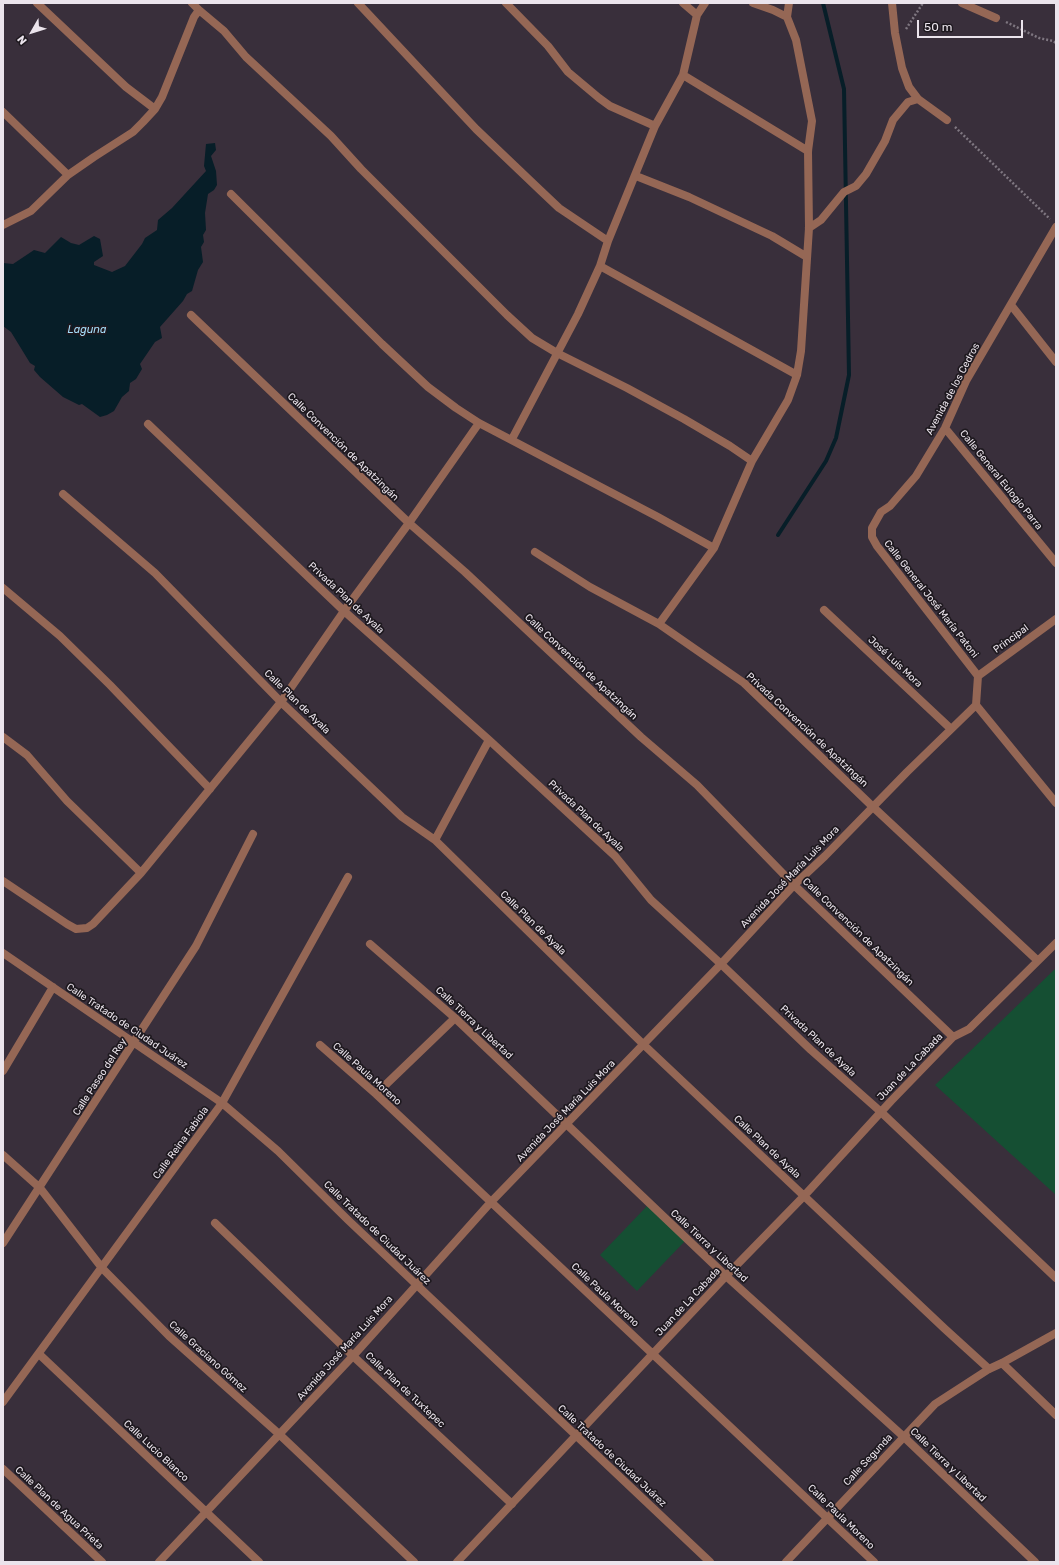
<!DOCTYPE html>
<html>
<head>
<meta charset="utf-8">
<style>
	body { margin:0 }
	#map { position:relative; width:1059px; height:1565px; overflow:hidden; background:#392f3b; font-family:Rubik,sans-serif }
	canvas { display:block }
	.frame { position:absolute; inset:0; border:4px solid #ebe4ec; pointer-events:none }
	.north { position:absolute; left:12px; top:12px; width:40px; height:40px; -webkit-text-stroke:3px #1e191f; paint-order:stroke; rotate:231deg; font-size:11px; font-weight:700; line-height:16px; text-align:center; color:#ebe4ec }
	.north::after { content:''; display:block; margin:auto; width:14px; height:18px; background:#ebe4ec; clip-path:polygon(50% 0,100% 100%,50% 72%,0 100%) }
	.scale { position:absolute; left:917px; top:20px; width:106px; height:18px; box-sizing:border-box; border:2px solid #ebe4ec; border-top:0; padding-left:5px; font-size:12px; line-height:14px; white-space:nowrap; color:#ebe4ec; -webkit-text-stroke:3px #1e191f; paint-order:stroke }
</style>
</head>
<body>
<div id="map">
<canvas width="1059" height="1565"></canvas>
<div class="frame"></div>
<div class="north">N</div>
<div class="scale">50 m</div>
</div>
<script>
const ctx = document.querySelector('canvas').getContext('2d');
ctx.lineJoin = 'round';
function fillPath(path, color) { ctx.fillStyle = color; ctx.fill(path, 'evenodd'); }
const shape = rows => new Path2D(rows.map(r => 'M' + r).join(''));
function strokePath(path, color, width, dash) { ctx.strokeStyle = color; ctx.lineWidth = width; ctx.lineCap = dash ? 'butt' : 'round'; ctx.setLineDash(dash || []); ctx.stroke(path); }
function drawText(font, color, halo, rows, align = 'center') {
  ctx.font = font + ' Rubik,sans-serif'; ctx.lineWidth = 3.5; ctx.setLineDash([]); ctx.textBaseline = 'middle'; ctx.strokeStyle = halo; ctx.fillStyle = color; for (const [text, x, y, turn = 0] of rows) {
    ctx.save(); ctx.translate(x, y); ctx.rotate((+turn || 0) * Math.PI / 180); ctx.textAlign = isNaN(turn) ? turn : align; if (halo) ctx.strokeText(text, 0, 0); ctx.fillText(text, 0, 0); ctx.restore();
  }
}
const green = shape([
	[1056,968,1056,1195,935,1085],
	[648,1205,686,1240,637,1291,600,1255]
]);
const water = shape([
	[215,143,216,150,211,156,216,171,217,185,214,190,208,194,205,213,206,230,203,235,204,242,201,247,203,262,198,270,192,291,187,294,183,301,160,327,162,338,155,342,140,364,142,369,136,379,130,383,129,391,122,397,114,411,107,415,100,417,82,404,79,405,63,397,40,377,34,370,35,366,30,363,11,332,3,326,3,263,13,264,34,250,45,253,61,237,71,243,79,245,94,236,100,239,103,256,94,262,94,265,112,272,125,266,142,244,145,238,157,230,158,220,172,208,206,171,204,166,206,144]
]);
const stream = shape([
	[778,535,826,461,836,438,849,375,844,89,823,3]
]);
const path = shape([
	[1006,22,1039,38,1053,41,1056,43],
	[906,29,923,3],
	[955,127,1050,219]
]);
const minor = shape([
	[37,3,126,87,155,109],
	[192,3,199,10],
	[358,3,476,129,541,191,559,208,608,241],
	[506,3,548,46,568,72,599,98,610,106,655,126],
	[683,3,697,15],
	[753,3,773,10,787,17],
	[892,3,895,33,902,68,909,87,918,99,947,120],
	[962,3,996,18],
	[683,75,808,151],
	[3,112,68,175],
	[636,176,689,197,772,236,807,257],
	[231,194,382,344,428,387,456,408,479,423,658,517,714,548],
	[3,225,31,211,68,175,94,157,133,132,143,122,155,109,162,97,194,17,199,10,224,31,246,57,331,136,361,169,507,315,532,338,557,353,627,388,684,419,730,446,752,461],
	[809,228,821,220,844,192,856,186,866,174,885,141,893,120,908,102,918,99],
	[600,266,797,375],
	[1011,305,1056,362],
	[191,315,409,523,465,572,641,737,697,785,794,885,953,1037],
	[148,424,344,611,489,740,615,856,651,900,721,964,811,1050,881,1112,1056,1278],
	[945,428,1056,563],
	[512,439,578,314,600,266,608,241,655,126,683,75,697,15,705,3],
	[63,494,155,573,281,702,402,817,435,840,644,1045,945,1329,989,1369],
	[535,552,590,587,659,624,744,683,872,806,1037,960],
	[3,588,60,636,110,685,210,789],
	[824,610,951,729],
	[659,624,714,548,752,461,788,400,797,375,801,351,809,228,808,151,812,121,796,40,787,17,789,3],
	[978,676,877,546,872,537,872,528,881,512,890,506,916,476,945,428,966,381,1056,227],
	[978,676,1056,619],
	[976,705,1056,803],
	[3,737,27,755,67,801,141,873],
	[435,840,489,740],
	[3,881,67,924,76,929,87,928,93,924,141,873,281,702,344,611,409,523,479,423],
	[370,944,455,1018,726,1276,904,1437,1035,1562],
	[3,953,222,1103,278,1151,348,1220,710,1562],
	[320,1045,376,1094,491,1202,874,1562],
	[3,1071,53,987],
	[376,1094,455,1018],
	[3,1155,40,1188,102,1268,169,1336,279,1434,414,1562],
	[215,1223,353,1356,512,1504],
	[3,1243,196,946,253,834],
	[39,1354,259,1562],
	[1002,1363,1056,1415],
	[3,1402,222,1103,348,877],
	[3,1469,102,1562],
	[159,1562,353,1356,491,1202,721,964,794,885,825,856,907,772,976,705,978,676],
	[457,1562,726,1276,804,1196,891,1101,953,1037,969,1029,1056,943],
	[786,1562,935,1404,989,1369,1002,1363,1056,1333]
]);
const streetNames = [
	["Avenida de los Cedros",953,389,-62],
	["Calle Convención de Apatzingán",343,447,44],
	["Calle General Eulogio Parra",1001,480,51],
	["Privada Plan de Ayala",346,598,43],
	["Calle General José María Patoni",931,599,52],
	["Principal",1011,639,-36],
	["José Luis Mora",895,662,43],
	["Calle Convención de Apatzingán",581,667,43],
	["Calle Plan de Ayala",297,702,44],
	["Privada Convención de Apatzingán",807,730,43],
	["Privada Plan de Ayala",586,816,43],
	["Avenida José María Luis Mora",790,877,-46],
	["Calle Plan de Ayala",533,923,44],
	["Calle Convención de Apatzingán",858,932,44],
	["Calle Tierra y Libertad",474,1023,43],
	["Calle Tratado de Ciudad Juárez",127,1026,34],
	["Privada Plan de Ayala",818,1041,43],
	["Juan de La Cabada",910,1067,-46],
	["Calle Paula Moreno",367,1074,42],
	["Calle Paseo del Rey",100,1077,-57],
	["Avenida José María Luis Mora",566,1111,-46],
	["Calle Reina Fabiola",181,1143,-54],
	["Calle Plan de Ayala",767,1147,43],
	["Calle Tratado de Ciudad Juárez",377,1233,44],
	["Calle Tierra y Libertad",709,1246,43],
	["Calle Paula Moreno",605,1295,43],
	["Juan de La Cabada",688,1302,-47],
	["Avenida José María Luis Mora",345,1348,-48],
	["Calle Graciano Gómez",208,1357,42],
	["Calle Plan de Tuxtepec",405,1390,43],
	["Calle Lucio Blanco",156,1451,43],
	["Calle Tratado de Ciudad Juárez",612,1456,43],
	["Calle Segunda",868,1460,-47],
	["Calle Tierra y Libertad",948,1465,44],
	["Calle Plan de Agua Prieta",59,1508,43],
	["Calle Paula Moreno",841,1517,44]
];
const waterNames = [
	["Laguna",87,330]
];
fillPath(green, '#154f33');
fillPath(water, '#071e28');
strokePath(stream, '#071e28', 4);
strokePath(path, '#7f7781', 2.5, [2, 2]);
strokePath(minor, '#956755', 8);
drawText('10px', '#ebe4ec', '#1e191f', streetNames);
drawText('italic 11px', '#a5ddf9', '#1e191f', waterNames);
</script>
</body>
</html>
